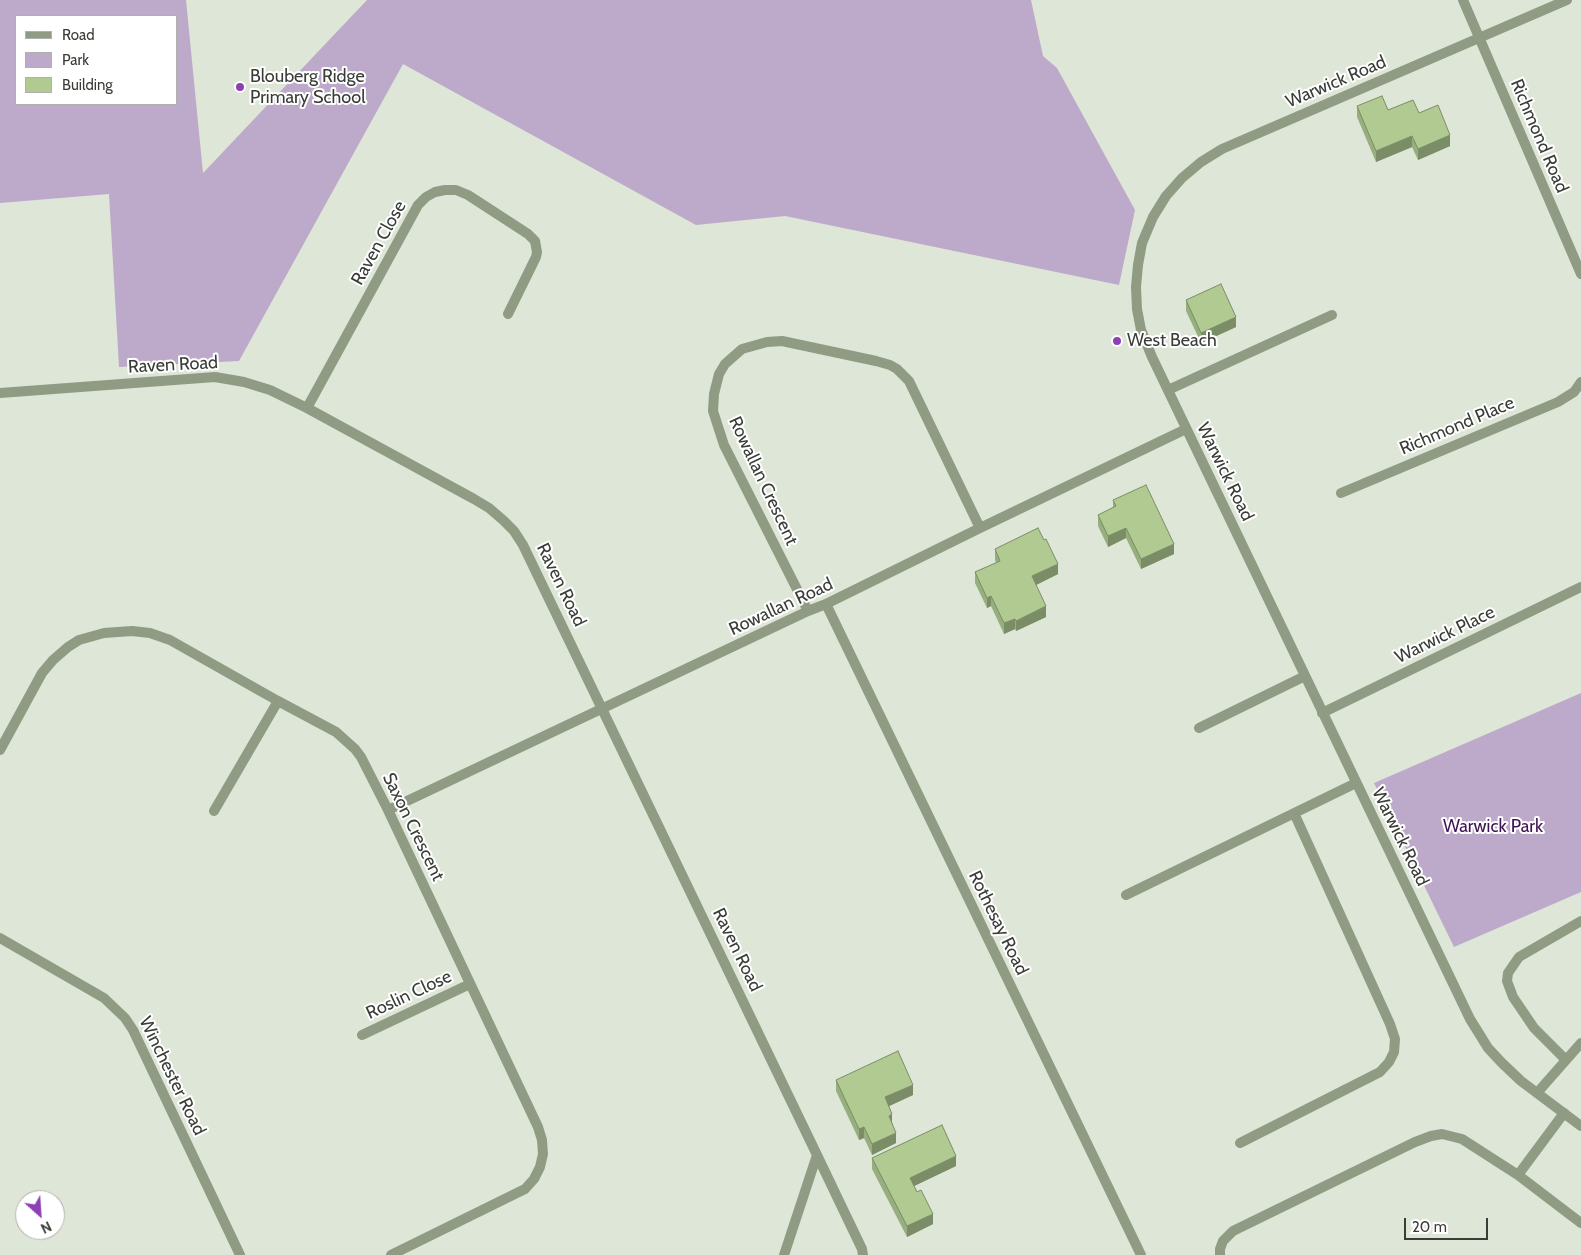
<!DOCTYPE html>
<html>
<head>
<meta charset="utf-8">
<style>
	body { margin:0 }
	#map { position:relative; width:1581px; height:1255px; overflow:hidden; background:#dee6d7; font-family:Cabin,sans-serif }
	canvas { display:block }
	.legend { position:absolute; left:15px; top:15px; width:162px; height:90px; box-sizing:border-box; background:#fff; border:1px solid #b0b1af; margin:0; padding:6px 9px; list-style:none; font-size:15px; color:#3a3d37 }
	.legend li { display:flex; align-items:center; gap:10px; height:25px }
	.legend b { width:25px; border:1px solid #b0b1af }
	.north { position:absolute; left:15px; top:1190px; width:50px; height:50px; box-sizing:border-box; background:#fff; border:1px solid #b0b1af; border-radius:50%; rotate:154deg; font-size:14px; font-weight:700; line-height:20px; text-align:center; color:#3a3d37 }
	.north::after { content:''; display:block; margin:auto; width:18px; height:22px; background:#8b41b4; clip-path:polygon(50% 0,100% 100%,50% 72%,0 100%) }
	.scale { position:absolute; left:1404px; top:1218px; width:84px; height:22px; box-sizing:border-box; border:2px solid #3a3d37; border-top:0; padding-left:6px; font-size:15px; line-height:18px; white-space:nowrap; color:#3a3d37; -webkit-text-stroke:4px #fff; paint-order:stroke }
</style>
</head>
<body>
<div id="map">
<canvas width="1581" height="1255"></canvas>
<ul class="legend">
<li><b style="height:6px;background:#909b84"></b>Road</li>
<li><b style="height:14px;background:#bdaaca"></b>Park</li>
<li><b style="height:14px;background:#b0ca92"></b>Building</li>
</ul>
<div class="north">N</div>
<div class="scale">20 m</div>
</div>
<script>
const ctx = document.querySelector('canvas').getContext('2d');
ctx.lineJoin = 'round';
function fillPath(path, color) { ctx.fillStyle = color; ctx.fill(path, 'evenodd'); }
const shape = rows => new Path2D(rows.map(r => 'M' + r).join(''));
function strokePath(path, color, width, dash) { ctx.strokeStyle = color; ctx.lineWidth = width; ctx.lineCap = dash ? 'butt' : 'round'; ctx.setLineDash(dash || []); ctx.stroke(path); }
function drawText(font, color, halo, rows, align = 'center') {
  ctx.font = font + ' Cabin,sans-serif'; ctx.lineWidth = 4; ctx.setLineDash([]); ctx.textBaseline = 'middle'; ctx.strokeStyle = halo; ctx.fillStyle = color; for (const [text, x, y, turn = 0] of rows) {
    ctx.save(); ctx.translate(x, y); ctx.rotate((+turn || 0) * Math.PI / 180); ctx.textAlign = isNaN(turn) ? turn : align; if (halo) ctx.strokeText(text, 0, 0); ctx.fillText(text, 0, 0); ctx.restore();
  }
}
const green = shape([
	[0,0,186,0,203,173,367,0,1031,0,1043,56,1057,68,1135,210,1119,285,785,216,696,225,403,64,239,361,119,367,109,194,0,203],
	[176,16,176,104,16,104,16,16],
	[1581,693,1581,892,1454,947,1374,783]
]);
const lane = shape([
	[1126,895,1356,783],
	[1240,1143,1380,1072,1389,1062,1394,1052,1395,1039,1390,1024,1294,813],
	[1518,1175,1564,1113],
	[1220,1255,1220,1249,1223,1241,1233,1231,1415,1142,1431,1136,1442,1134,1462,1139,1518,1175,1581,1223]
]);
const street = shape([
	[1463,0,1581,274],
	[1567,0,1222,149,1201,162,1182,178,1166,196,1153,217,1142,243,1138,265,1136,287,1137,309,1141,330,1152,357,1470,1019,1488,1048,1502,1063,1521,1081,1581,1126],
	[1168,390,1332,315],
	[0,393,215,377,244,382,270,390,307,408,474,499,489,508,503,520,514,531,523,545,817,1155,862,1249,863,1255],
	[307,408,418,205,426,197,435,192,445,190,456,190,468,195,528,234,535,241,537,252,536,257,508,314],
	[1341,493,1558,402,1574,392,1581,382],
	[826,604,1141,1255],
	[808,611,724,445,713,411,714,394,719,374,725,364,742,349,767,342,782,341,876,361,890,365,897,369,909,381,980,528],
	[1322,713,1581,587],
	[1199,728,1305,676],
	[0,750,42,673,53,660,68,647,79,640,104,633,132,631,150,633,170,640,278,701,336,732,355,749,361,757,388,810,538,1127,542,1140,543,1154,540,1167,534,1179,525,1189,391,1255],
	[388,810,808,611,826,604,980,528,1186,429],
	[214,811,278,701],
	[0,938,104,998,125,1018,133,1030,240,1255],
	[362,1035,470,984],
	[1566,1060,1534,1028,1513,997,1507,981,1508,973,1519,957,1581,921],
	[1537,1093,1581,1043],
	[784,1255,817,1155]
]);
const wall = shape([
	[1357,106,1419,113,1450,146,1418,160,1412,147,1376,162,1357,117],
	[1186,300,1236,327,1201,343,1186,311],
	[1113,500,1174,554,1141,569,1126,538,1108,547,1098,526,1098,515,1113,508],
	[995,549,1058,574,1036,585,1046,617,1016,631,1015,629,1004,634,991,606,987,608,975,583,975,572,996,563,995,560],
	[836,1080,913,1095,889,1106,896,1143,872,1155,864,1138,859,1140,836,1091],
	[872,1158,956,1166,914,1186,933,1224,907,1237,872,1169]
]);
const shadedWall = shape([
	[1450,135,1450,146,1418,160,1418,149],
	[1412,136,1412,147,1376,162,1376,151],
	[1236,317,1236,327,1201,343,1201,333],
	[1126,528,1126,538,1108,547,1108,536],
	[1174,544,1174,554,1141,569,1141,559],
	[1058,564,1058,574,1032,587,1032,576],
	[991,596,991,606,987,608,987,598],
	[1046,606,1046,617,1016,631,1016,621],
	[1015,619,1015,629,1004,634,1004,623],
	[913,1085,913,1095,885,1108,885,1097],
	[892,1114,892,1124,889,1116],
	[864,1127,864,1138,859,1140,859,1129],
	[896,1133,896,1143,872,1155,872,1144],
	[956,1156,956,1166,910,1188,910,1178],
	[933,1214,933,1224,907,1237,907,1226]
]);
const building = shape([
	[1382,96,1388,110,1413,100,1419,113,1438,105,1450,135,1418,149,1412,136,1376,151,1357,106,1382,96],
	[1221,284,1236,317,1201,333,1186,300,1221,284],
	[1146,485,1174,544,1141,559,1126,528,1108,536,1098,515,1116,506,1113,500,1146,485],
	[1038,528,1044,540,1046,539,1058,564,1032,576,1046,606,1016,621,1015,619,1004,623,991,596,987,598,975,572,1000,561,995,549,1038,528],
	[898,1051,913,1085,885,1097,892,1114,889,1116,896,1133,872,1144,864,1127,859,1129,836,1080,898,1051],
	[942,1125,956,1156,910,1178,917,1192,921,1190,933,1214,907,1226,872,1158,942,1125]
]);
const markers = [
	[240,87,5,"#8b41b4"],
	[1117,341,5,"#8b41b4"]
];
const poiNames = [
	["Blouberg Ridge",250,77],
	["Primary School",250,98],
	["West Beach",1127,341]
];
const streetNames = [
	["Warwick Road",1336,82,-23],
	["Richmond Road",1539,136,67],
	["Raven Close",379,243,-61],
	["Raven Road",173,365,-3],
	["Richmond Place",1457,426,-23],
	["Warwick Road",1225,472,64],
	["Rowallan Crescent",763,481,65],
	["Raven Road",561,585,64],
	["Rowallan Road",781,607,-25],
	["Warwick Place",1445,635,-26],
	["Saxon Crescent",413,827,64],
	["Warwick Road",1400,837,64],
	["Rothesay Road",998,923,64],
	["Raven Road",737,950,64],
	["Roslin Close",409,995,-25],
	["Winchester Road",172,1076,64]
];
const parkNames = [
	["Warwick Park",1493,827]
];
fillPath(green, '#bdaaca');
strokePath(lane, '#909b84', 10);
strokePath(street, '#909b84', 10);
fillPath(wall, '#97ae7e');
fillPath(shadedWall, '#7b8d66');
fillPath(building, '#b0ca92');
strokePath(building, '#7b8d66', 1);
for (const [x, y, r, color] of markers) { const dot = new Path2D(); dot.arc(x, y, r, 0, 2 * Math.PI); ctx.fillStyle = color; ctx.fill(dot); strokePath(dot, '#fff', 2); }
drawText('18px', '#3a3d37', '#fff', poiNames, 'left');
drawText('18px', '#3a3d37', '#fff', streetNames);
drawText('18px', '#3e1553', '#fff', parkNames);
</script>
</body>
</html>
